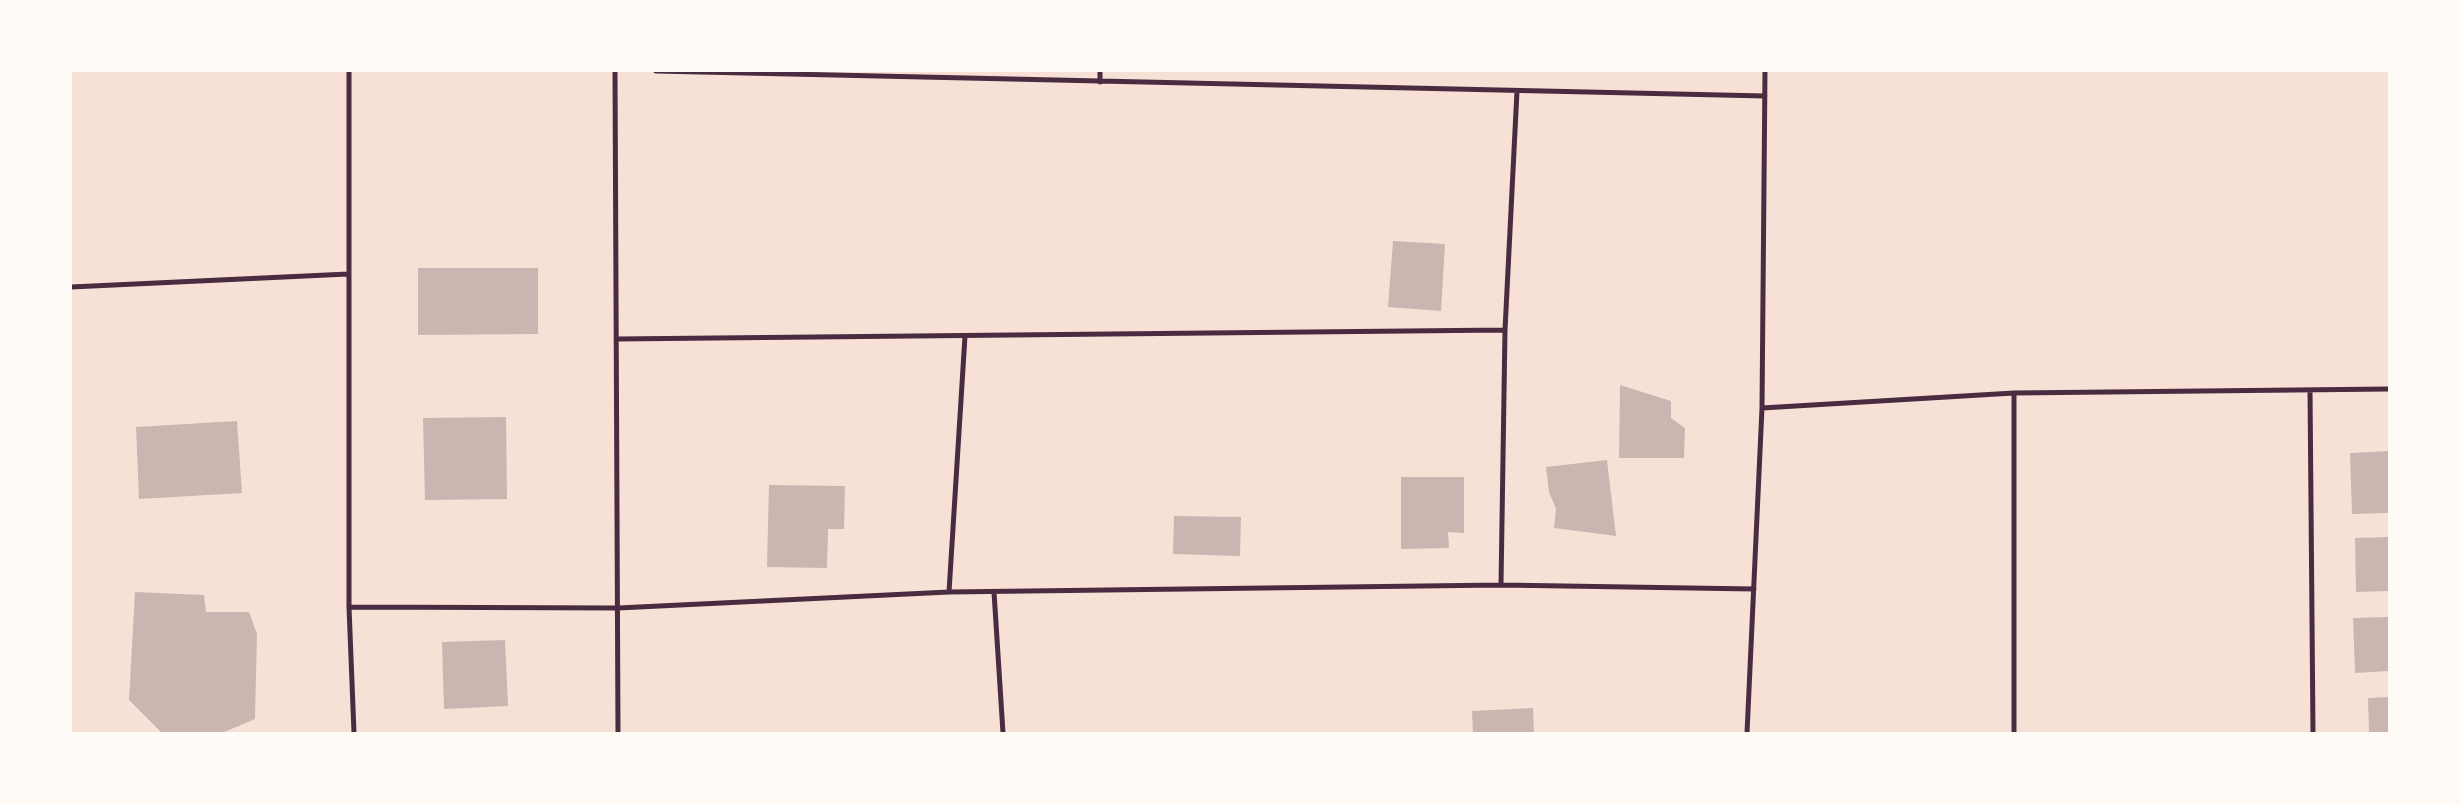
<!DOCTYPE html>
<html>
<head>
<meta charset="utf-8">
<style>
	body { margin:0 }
	#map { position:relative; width:2460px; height:804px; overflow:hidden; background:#f7e1d7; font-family:"Alegreya Sans",sans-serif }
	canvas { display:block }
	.frame { position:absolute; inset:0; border:72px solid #fffaf5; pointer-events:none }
</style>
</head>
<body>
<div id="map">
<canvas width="2460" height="804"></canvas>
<div class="frame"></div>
</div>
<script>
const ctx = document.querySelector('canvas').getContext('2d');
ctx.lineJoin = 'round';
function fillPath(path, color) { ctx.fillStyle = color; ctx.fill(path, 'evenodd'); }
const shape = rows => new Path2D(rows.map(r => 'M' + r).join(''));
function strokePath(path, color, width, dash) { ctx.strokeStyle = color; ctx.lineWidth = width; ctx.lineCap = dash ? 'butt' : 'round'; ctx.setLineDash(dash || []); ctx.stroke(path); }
const building = shape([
	[1393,241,1445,244,1441,311,1388,307],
	[418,268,538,268,538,334,418,335],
	[1620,385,1671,401,1671,418,1685,428,1684,458,1619,458],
	[506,417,507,499,425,500,423,418],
	[237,421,242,493,139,499,136,427],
	[2389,451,2389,513,2352,514,2350,453],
	[1607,460,1616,536,1554,528,1556,509,1549,492,1546,467],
	[1401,477,1464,477,1464,533,1448,532,1449,548,1401,549],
	[769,485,845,486,844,529,828,529,827,568,767,567],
	[1174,516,1241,517,1240,556,1173,554],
	[2389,537,2389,591,2356,592,2355,538],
	[135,592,204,595,206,612,249,612,257,634,255,719,222,733,162,733,129,700],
	[2389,617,2389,671,2355,673,2353,618],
	[505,640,508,706,444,709,442,642],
	[2389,697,2389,733,2369,733,2368,698],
	[1533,708,1534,733,1473,733,1472,711]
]);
const minor = shape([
	[349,71,349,607,354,733],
	[615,71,618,733],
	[656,71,1765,96],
	[1100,82,1100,71],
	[71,287,348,274],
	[617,339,1505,330],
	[2310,390,2313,733],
	[1762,408,2014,393,2389,389],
	[1501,585,1505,330,1517,91],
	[949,592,965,336],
	[994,592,1003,733],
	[349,607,618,608,949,592,1501,585,1754,589],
	[1747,733,1762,408,1765,71],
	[2014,733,2014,393]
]);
fillPath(building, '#ccb4b1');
strokePath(minor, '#4a2c40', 5);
</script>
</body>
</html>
